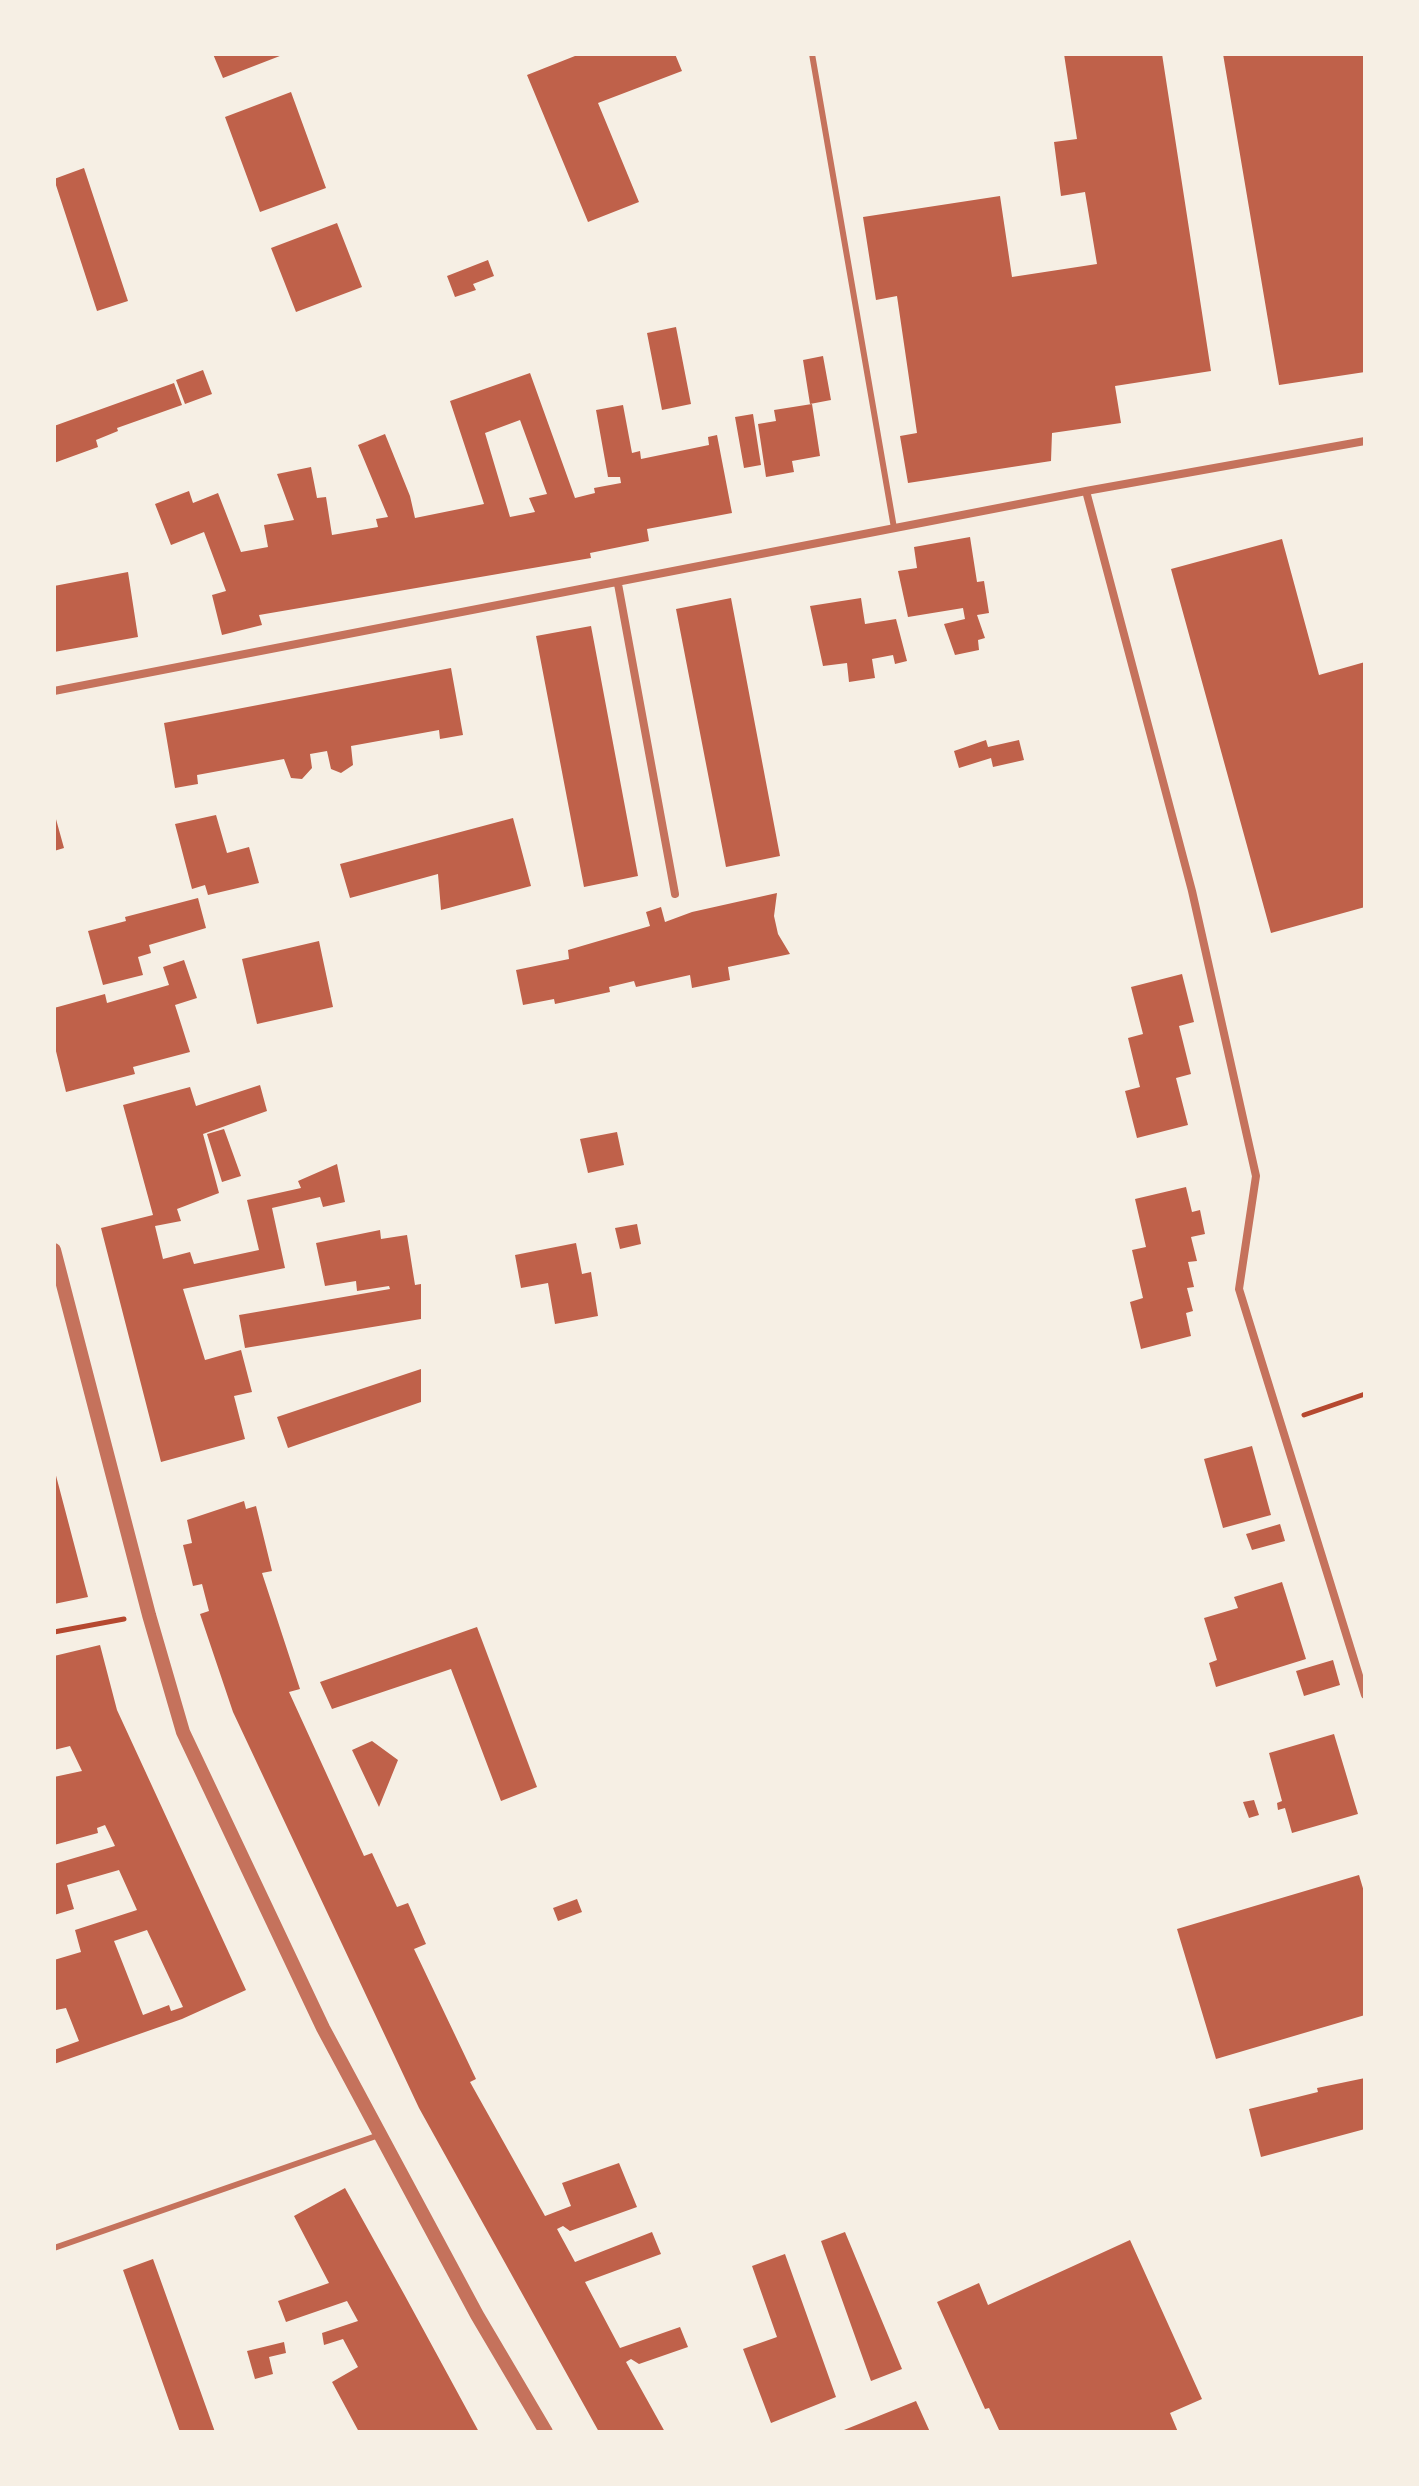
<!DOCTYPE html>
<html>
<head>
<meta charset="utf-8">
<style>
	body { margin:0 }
	#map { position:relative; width:1419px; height:2486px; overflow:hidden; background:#f6efe4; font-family:"Golos Text",sans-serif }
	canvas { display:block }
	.frame { position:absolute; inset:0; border:56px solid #f6efe4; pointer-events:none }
</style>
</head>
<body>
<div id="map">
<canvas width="1419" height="2486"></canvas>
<div class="frame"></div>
</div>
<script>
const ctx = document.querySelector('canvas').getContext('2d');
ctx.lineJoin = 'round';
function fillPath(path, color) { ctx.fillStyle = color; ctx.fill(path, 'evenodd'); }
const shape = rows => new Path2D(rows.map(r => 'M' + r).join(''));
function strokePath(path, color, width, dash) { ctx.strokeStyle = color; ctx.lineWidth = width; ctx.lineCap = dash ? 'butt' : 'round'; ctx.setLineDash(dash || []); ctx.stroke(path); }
const building = shape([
	[213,54,285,54,223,78],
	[580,54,675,54,682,71,598,103,639,202,588,222,527,75],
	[1064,54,1162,54,1211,371,1115,386,1121,423,1052,433,1051,461,908,483,900,436,917,433,897,296,876,300,863,217,1000,196,1012,277,1097,264,1085,192,1061,196,1054,142,1077,139],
	[1223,54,1365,54,1365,372,1279,385],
	[291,92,326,188,260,212,225,117],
	[84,168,128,301,97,311,54,179],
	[337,223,362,287,296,312,271,248],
	[488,260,494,276,473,284,476,290,455,297,447,276],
	[676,327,691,404,662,410,647,333],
	[823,356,831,400,810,404,803,360],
	[203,370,212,394,185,404,176,380],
	[530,373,575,498,595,493,594,488,621,483,620,477,608,477,596,410,623,405,632,453,640,451,641,459,709,445,708,437,717,435,732,513,647,529,649,541,590,553,591,558,259,615,262,625,222,635,212,595,226,591,204,532,171,545,155,504,189,491,193,503,218,493,241,552,268,547,264,525,294,520,277,474,311,467,317,498,326,497,332,535,378,527,376,519,388,517,358,445,385,434,410,496,415,518,484,504,450,401],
	[520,420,547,494,529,498,535,512,510,517,485,433],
	[174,383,182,405,117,428,118,431,96,440,98,447,54,463,54,426],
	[812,404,820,456,792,461,794,472,766,477,758,424,776,421,774,410],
	[753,414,761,465,744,468,735,417],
	[970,537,977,582,984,581,989,613,977,615,985,638,978,640,979,650,955,655,944,624,965,619,963,608,908,617,898,571,917,568,914,547],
	[1282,539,1319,675,1365,662,1365,907,1271,933,1171,569],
	[128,572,138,637,54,652,54,586],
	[731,598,780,856,726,867,676,609],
	[861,598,865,624,896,619,907,661,895,664,893,655,872,659,875,678,849,682,847,663,823,666,810,606],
	[591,626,638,876,584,887,536,636],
	[451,668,463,735,440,739,439,730,351,746,353,765,341,773,331,769,327,751,310,754,312,768,302,779,291,778,284,759,197,775,198,784,175,788,164,723],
	[986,740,988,747,1019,740,1024,760,993,767,991,758,959,768,954,751],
	[54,812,64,848,54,851],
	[216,815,227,853,249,847,259,883,208,895,205,885,192,889,175,824],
	[513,818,531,886,441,910,438,874,350,898,340,864],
	[777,893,774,916,778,934,790,954,728,967,730,980,692,988,690,975,636,987,634,981,609,987,610,992,555,1004,554,999,523,1005,516,970,569,959,568,950,650,926,646,912,661,907,665,922,692,912],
	[198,898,206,928,149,945,151,953,138,957,143,975,103,985,88,931,126,921,125,917],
	[319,941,333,1007,257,1024,242,959],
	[184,960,197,998,175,1005,190,1052,133,1067,135,1074,66,1092,54,1043,54,1008,105,994,107,1003,169,985,163,967],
	[1182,974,1194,1022,1179,1026,1191,1074,1176,1078,1188,1125,1137,1138,1125,1091,1140,1087,1128,1038,1143,1034,1131,987],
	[260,1085,267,1111,203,1134,219,1193,177,1209,181,1221,155,1226,163,1259,190,1252,194,1264,259,1250,247,1200,301,1188,298,1181,337,1164,345,1202,323,1207,320,1197,272,1208,285,1268,183,1289,205,1360,241,1350,252,1392,234,1396,245,1439,161,1462,101,1228,153,1215,123,1105,190,1087,196,1106],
	[224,1129,241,1176,222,1182,207,1134],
	[617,1132,624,1165,588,1173,580,1139],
	[1186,1187,1192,1212,1200,1210,1205,1234,1191,1237,1197,1261,1188,1262,1194,1287,1187,1288,1193,1311,1186,1313,1191,1336,1141,1349,1130,1302,1143,1298,1132,1250,1146,1247,1135,1199],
	[637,1224,641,1244,620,1249,615,1228],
	[380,1230,381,1239,407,1235,415,1285,421,1284,421,1319,245,1348,239,1315,390,1289,389,1286,357,1291,356,1281,325,1286,316,1243],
	[576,1243,582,1274,591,1272,598,1316,555,1324,548,1283,521,1288,515,1255],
	[421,1369,421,1402,288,1448,277,1417],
	[1252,1446,1271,1515,1223,1528,1204,1459],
	[54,1468,88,1597,54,1604],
	[244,1501,246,1509,256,1506,272,1571,262,1573,300,1689,289,1692,364,1856,372,1853,397,1907,408,1903,426,1944,414,1949,476,2079,470,2082,545,2216,571,2206,562,2183,619,2163,637,2207,570,2231,563,2226,557,2229,575,2262,652,2232,661,2254,585,2282,620,2348,680,2327,688,2347,639,2364,631,2359,626,2362,665,2432,599,2432,419,2108,233,1712,200,1614,209,1611,202,1584,193,1586,183,1545,192,1543,187,1520],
	[1280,1524,1285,1541,1252,1550,1246,1534],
	[1282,1582,1306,1659,1216,1687,1209,1663,1217,1660,1204,1618,1238,1608,1234,1597],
	[477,1627,537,1787,501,1801,451,1669,332,1709,320,1682],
	[100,1645,117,1710,246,1990,182,2019,54,2064,54,2050,79,2041,66,2008,56,2010,54,2006,54,1960,81,1952,75,1930,137,1910,119,1870,67,1885,74,1909,54,1915,54,1864,115,1846,105,1825,97,1828,98,1833,54,1845,54,1777,82,1771,70,1746,54,1750,54,1656],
	[147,1930,183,2007,171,2011,169,2005,143,2015,114,1941],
	[1333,1660,1340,1685,1304,1696,1296,1671],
	[1334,1734,1358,1814,1292,1833,1285,1808,1278,1810,1277,1803,1282,1801,1269,1753],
	[372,1741,398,1760,379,1807,352,1750],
	[1254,1800,1259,1815,1249,1818,1243,1802],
	[1359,1875,1365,1895,1365,2015,1216,2059,1177,1929],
	[577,1899,582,1912,558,1921,553,1908],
	[1365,2078,1365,2129,1261,2157,1249,2109,1318,2092,1317,2088],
	[345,2188,404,2294,479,2432,359,2432,332,2382,358,2367,343,2339,324,2345,322,2333,358,2321,347,2301,286,2322,278,2301,329,2283,294,2216],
	[845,2232,902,2369,871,2381,821,2241],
	[1130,2240,1202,2399,1170,2413,1178,2432,1000,2432,989,2408,985,2409,937,2302,979,2283,988,2305],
	[785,2254,836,2397,771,2423,743,2349,777,2337,752,2266],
	[153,2259,215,2432,180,2432,123,2270],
	[284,2342,286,2353,269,2357,273,2374,255,2379,247,2351],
	[916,2401,930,2432,839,2432]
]);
const path = shape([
	[1304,1415,1365,1394],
	[54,1632,124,1619]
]);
const service = shape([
	[812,54,894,528],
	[54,2248,379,2135]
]);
const minor = shape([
	[1086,491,1192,891,1256,1176,1239,1289,1365,1695],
	[618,584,675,894],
	[54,691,1086,491,1365,441]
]);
const tertiary = shape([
	[54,1250,149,1615,183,1732,323,2028,477,2315,546,2432]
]);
fillPath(building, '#bf614a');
strokePath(path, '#b5482f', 5);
strokePath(service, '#c5725c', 6);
strokePath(minor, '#c5725c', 8);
strokePath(tertiary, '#c5725c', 14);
</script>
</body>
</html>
